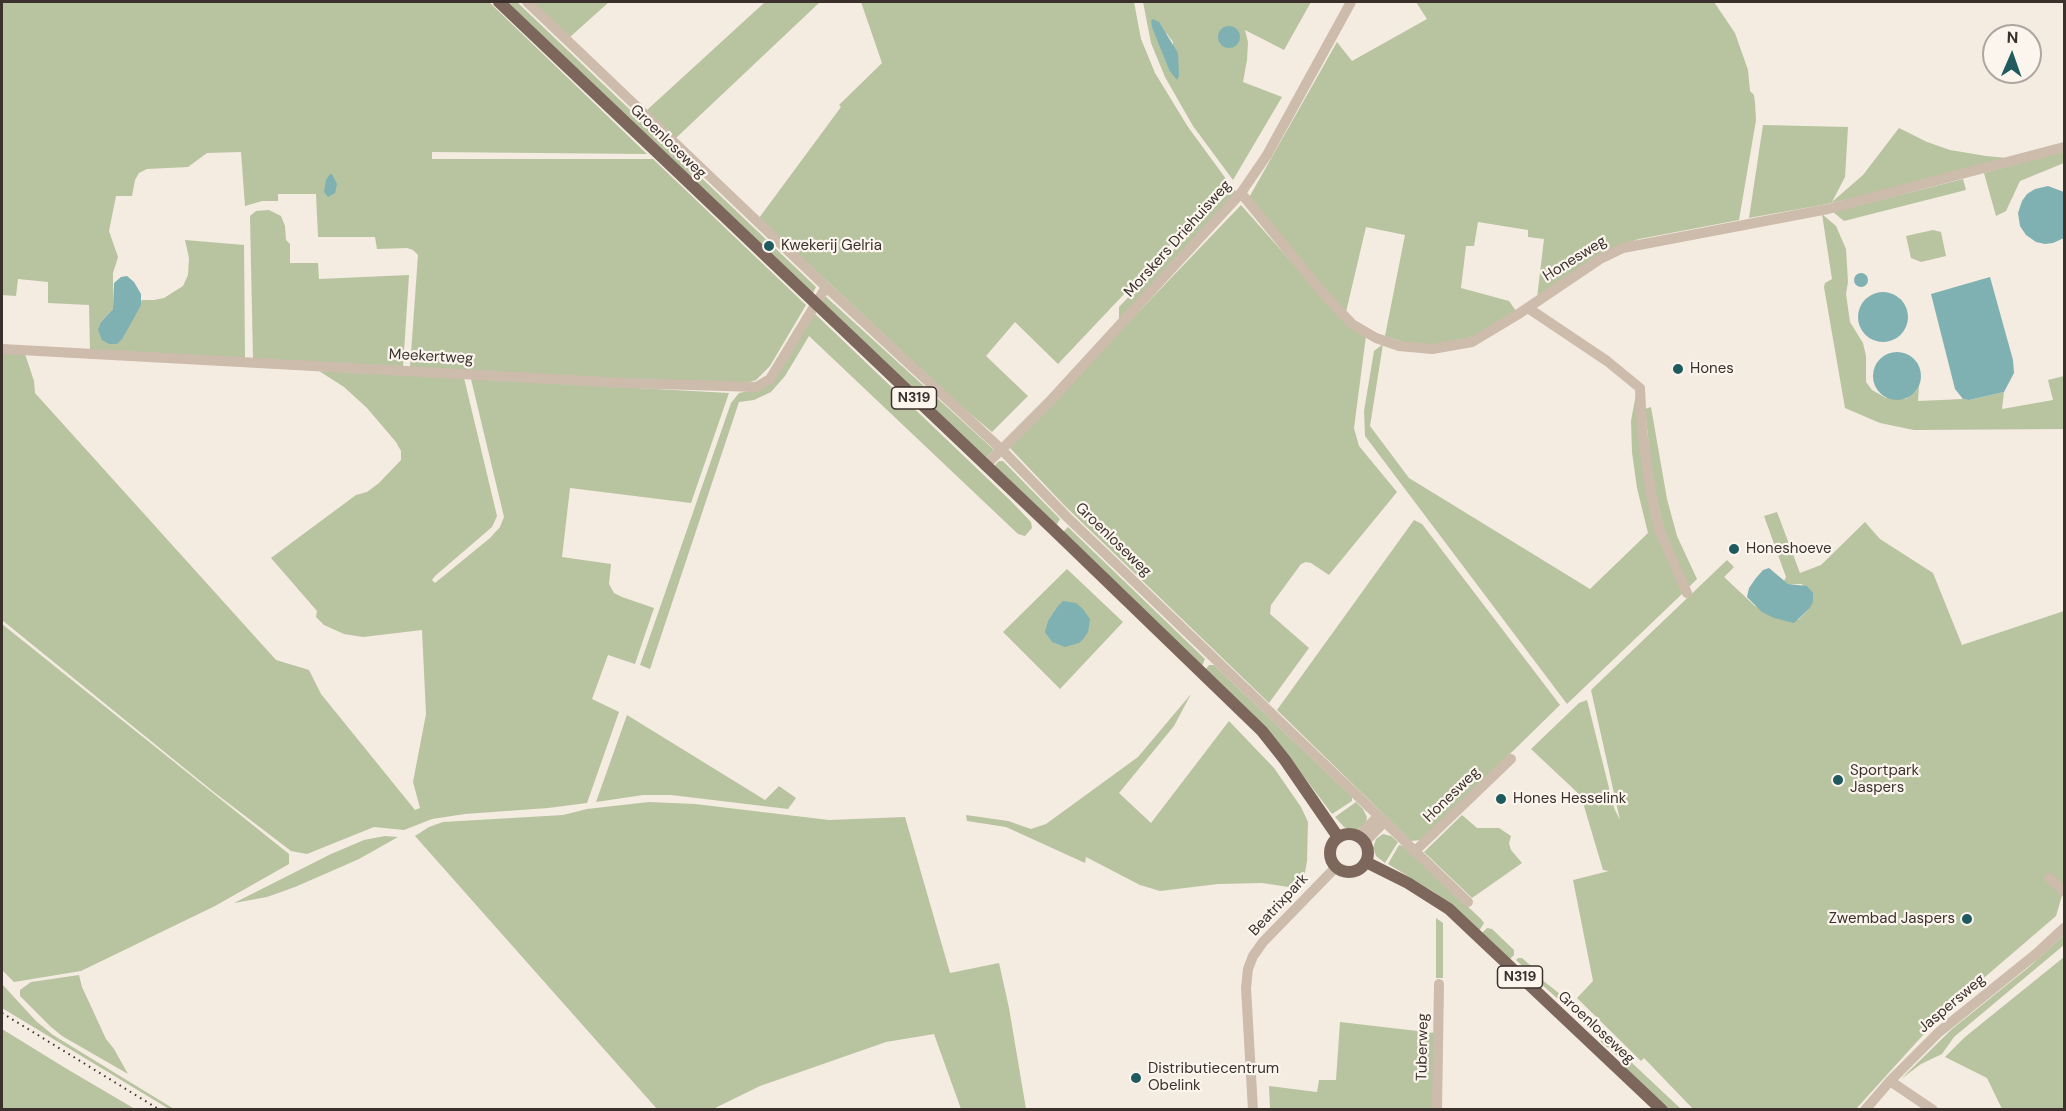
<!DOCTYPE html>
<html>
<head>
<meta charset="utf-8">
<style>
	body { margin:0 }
	#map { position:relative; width:2066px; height:1111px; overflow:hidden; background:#f4ebe1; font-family:"DM Sans",sans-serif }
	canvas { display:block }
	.frame { position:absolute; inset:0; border:3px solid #3b302b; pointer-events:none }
	.north { position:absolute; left:1982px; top:24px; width:60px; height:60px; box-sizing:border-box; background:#fbf5ee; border:2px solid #aea6a0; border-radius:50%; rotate:2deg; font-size:16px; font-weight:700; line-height:24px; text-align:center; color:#3b302b }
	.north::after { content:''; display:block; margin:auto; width:21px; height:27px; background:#1f5a5e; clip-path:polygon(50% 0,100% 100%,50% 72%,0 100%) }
</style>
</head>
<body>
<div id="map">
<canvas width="2066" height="1111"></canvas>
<div class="frame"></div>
<div class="north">N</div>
</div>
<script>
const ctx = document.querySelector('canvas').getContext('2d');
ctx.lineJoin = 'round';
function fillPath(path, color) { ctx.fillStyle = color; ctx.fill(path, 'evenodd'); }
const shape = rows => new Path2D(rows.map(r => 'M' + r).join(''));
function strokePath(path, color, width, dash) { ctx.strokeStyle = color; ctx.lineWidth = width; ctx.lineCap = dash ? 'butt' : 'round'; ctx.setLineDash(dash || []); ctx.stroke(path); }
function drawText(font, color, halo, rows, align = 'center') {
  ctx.font = font + ' "DM Sans",sans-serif'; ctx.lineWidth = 4.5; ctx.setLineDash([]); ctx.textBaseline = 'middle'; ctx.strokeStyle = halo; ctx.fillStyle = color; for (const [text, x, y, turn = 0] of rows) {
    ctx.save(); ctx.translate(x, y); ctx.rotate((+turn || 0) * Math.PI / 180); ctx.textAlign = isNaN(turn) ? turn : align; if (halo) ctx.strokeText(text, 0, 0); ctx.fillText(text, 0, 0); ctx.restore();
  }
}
const green = shape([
	[2,2,489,2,647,154,432,152,432,159,653,159,806,305,770,366,756,380,741,385,410,367,418,255,413,250,407,248,377,249,375,237,318,237,316,194,278,194,278,201,262,201,245,206,241,152,207,153,188,167,147,169,139,173,135,180,132,196,116,196,109,231,118,257,113,273,113,309,101,322,123,338,142,300,154,300,164,298,183,286,188,275,189,258,185,240,244,245,245,358,90,350,89,305,48,303,48,282,18,279,16,296,2,295],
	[503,2,517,2,816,287,811,297],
	[532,2,609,2,570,37],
	[765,2,820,2,676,138,647,110],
	[861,2,1134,2,1141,39,1155,73,1188,127,1229,183,1058,364,1015,322,986,356,1028,396,992,432,961,406,759,218,841,107,839,105,882,63],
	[1143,2,1311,2,1284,50,1245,30,1248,42,1247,60,1243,82,1282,97,1233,180,1193,126,1165,77,1151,43],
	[1151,21,1167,34,1173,42,1169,70],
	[1416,2,1714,2,1735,33,1748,70,1750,91,1754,95,1755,103,1756,120,1739,220,1639,239,1624,244,1537,298,1544,239,1528,237,1528,230,1478,222,1474,246,1466,246,1461,288,1509,301,1516,311,1476,335,1463,340,1439,345,1403,342,1385,336,1405,235,1366,227,1346,312,1247,201,1337,42,1352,61,1427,19],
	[1763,125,1848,127,1845,177,1832,202,1863,175,1899,128,1927,142,1950,150,1986,156,2007,158,1870,194,1822,205,1749,218],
	[2064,151,2064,163,2020,181,2006,211,1996,216,1984,173],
	[1963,179,1966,190,1844,221,1833,212],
	[1233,188,1237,193,1119,319,1119,307],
	[1241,205,1342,319,1366,336,1354,428,1359,446,1397,492,1329,575,1311,563,1306,562,1301,564,1271,605,1270,614,1309,648,1269,703,1065,506,1009,447],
	[269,210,281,216,285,226,286,240,290,244,290,263,318,263,319,279,409,275,403,367,253,359,250,216,256,211],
	[1822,214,1836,226,1846,249,1848,282,1846,294,1850,322,1863,343,1866,356,1866,382,1872,390,1886,398,1906,399,1916,391,1919,385,1918,401,1963,399,1969,400,2004,392,2002,409,2053,400,2048,380,2064,376,2064,429,1914,430,1880,423,1845,408,1824,287,1825,283,1832,279],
	[1933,230,1941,232,1946,256,1921,262,1911,258,1906,236],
	[823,294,993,449,994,450,985,459,817,302],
	[812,311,1011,501,1031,522,1032,528,1025,536,1018,534,809,336,785,376,771,392,754,400,739,402,650,669,640,665,731,403,739,393,758,389],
	[1383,344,1370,426,1409,478,1590,589,1648,533,1637,488,1632,452,1631,421,1636,394,1640,448,1683,593,1567,704,1365,436,1364,411,1374,351],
	[2,353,25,354,34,381,35,393,276,660,309,670,321,694,415,810,420,808,413,782,426,714,422,630,363,637,344,634,324,625,316,617,317,611,271,558,356,495,367,492,379,483,401,460,401,451,396,442,367,408,344,387,319,371,464,378,497,516,492,527,435,576,432,580,435,583,490,538,500,527,504,517,471,379,729,393,691,503,570,488,562,557,611,564,609,584,614,593,622,597,654,608,635,664,608,655,592,699,619,712,587,803,548,808,465,814,432,819,404,830,374,827,307,854,291,851,215,793,2,620],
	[1651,407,1667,499,1677,536,1697,579,1689,587,1666,537,1653,485,1645,409],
	[999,461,1003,461,1060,519,1057,524,1055,526,993,467],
	[1777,512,1800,573,1821,565,1865,522,1880,539,1933,573,1962,645,2064,611,2064,889,2056,916,1943,1013,1856,1109,1693,1109,1644,1058,1641,1061,1577,998,1593,981,1573,880,1609,871,1603,870,1581,796,1531,749,1579,703,1587,700,1614,808,1620,820,1591,690,1727,560,1734,567,1724,577,1755,606,1793,622,1799,619,1809,609,1802,584,1788,584,1784,581,1786,577,1764,516],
	[1414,520,1422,524,1560,705,1422,840,1411,841,1277,710],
	[1068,527,1205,659,1202,666,1062,533],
	[1067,569,1123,622,1060,689,1003,632],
	[2,624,289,854,289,864,215,906,81,971,14,982,2,970],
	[1209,665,1214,665,1352,797,1352,801,1332,814,1280,745,1205,670],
	[1191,694,1174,726,1119,793,1151,823,1229,721,1274,768,1301,807,1308,822,1307,861,1302,889,1262,883,1218,884,1160,891,1140,885,1086,857,1085,863,1006,827,967,821,966,815,1008,821,1031,829,1046,824,1138,757],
	[627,715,765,800,779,786,796,798,788,809,671,795,643,795,596,802],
	[649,802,695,804,829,820,905,817,950,973,999,963,1009,1008,1026,1109,961,1109,934,1034,886,1042,760,1086,713,1109,657,1109,415,836,429,827,443,822,563,815,587,809],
	[1356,802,1363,809,1367,817,1366,823,1357,830,1350,830,1344,827,1335,817],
	[1462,815,1477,828,1499,828,1511,836,1509,843,1511,850,1522,863,1472,898,1424,852],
	[1383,834,1391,836,1398,842,1385,863,1376,856,1373,848,1376,839],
	[385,836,398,837,359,859,295,887,267,897,234,903,331,854,364,840],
	[1399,845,1403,846,1481,919,1484,923,1479,931,1453,907,1434,892,1388,864],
	[1436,918,1443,923,1443,978,1436,978],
	[1487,928,1492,929,1514,950,1514,955,1510,959,1482,933],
	[2064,935,2064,945,1954,1037,1942,1054,1921,1064,1901,1079,1952,1029,2029,967],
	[2064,957,2064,1109,2002,1109,1987,1078,1945,1057,1965,1037],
	[1518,958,1522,958,1538,972,1539,976,1536,979,1516,960],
	[79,975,82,987,106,1039,114,1049,128,1074,62,1036,50,1026,20,996,20,990,31,982],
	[1541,979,1560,994,1560,1001,1538,981],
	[2,984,36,1021,53,1035,174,1109,169,1109,2,1008],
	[1340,1022,1435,1033,1434,1109,1270,1109,1269,1086,1317,1092,1319,1080,1336,1080],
	[2,1029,67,1069,135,1109,2,1109],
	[1602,1039,1607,1039,1622,1053,1622,1060,1600,1041],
	[1627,1061,1631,1062,1681,1109,1668,1109,1621,1066]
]);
const water = shape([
	[1153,19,1159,22,1178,53,1179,76,1177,80,1169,70,1152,27,1151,21],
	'1218 37a11 11 0 1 1 22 0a11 11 0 1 1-22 0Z',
	[330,174,332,174,337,184,335,193,328,197,324,192,326,180],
	[2048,186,2064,192,2064,238,2053,243,2045,244,2036,242,2026,235,2020,226,2018,213,2022,201,2027,194,2035,189],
	'1854 280a7 7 0 1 1 14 0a7 7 0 1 1-14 0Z',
	[127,276,134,282,141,294,141,305,123,338,117,344,109,344,102,340,98,330,101,322,113,309,114,283,121,277],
	[1990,277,2013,360,2014,373,2004,392,1969,400,1963,399,1955,389,1931,294],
	'1858 317a25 25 0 1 1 50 0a25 25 0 1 1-50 0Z',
	'1873 376a24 24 0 1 1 48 0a24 24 0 1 1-48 0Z',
	[1769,568,1788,584,1807,586,1813,593,1813,602,1809,609,1794,623,1774,618,1762,612,1747,597,1749,588,1756,578,1763,570],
	[1063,601,1076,603,1082,608,1090,619,1088,632,1084,638,1079,643,1065,647,1052,642,1045,632,1048,621,1058,606]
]);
const minor = shape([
	[527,2,826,287,1001,449,1067,517,1468,902],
	[1241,193,1322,292,1352,324,1376,338,1399,346,1432,349,1472,342,1517,315,1600,259,1623,248,1828,209,2064,147],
	[1528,308,1607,361,1640,388,1642,430,1652,500,1659,529,1687,593],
	[2,349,625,383,756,387,770,379,826,287],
	[985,466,1051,400,1241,193,1267,155,1351,2],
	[1359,836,1378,816],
	[1365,842,1384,822],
	[1414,852,1511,759],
	[2049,878,2064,891],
	[1890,1081,1933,1110],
	[1253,1110,1246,988,1248,969,1253,956,1263,942,1336,867],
	[1437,1110,1439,984],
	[1865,1110,1890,1081,1939,1032,2036,954,2064,928]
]);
const major = shape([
	[499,2,1054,530,1262,731,1285,760,1338,837],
	'1330 853a19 19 0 1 1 38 0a19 19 0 1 1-38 0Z',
	[1366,862,1408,883,1449,909,1662,1110]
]);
const rail = shape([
	[2,1013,160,1110]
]);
const markers = [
	[769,246,6,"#1f5a5e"],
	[1678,369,6,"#1f5a5e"],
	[1734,549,6,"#1f5a5e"],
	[1838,780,6,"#1f5a5e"],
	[1501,799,6,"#1f5a5e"],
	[1967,919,6,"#1f5a5e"],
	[1136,1078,6,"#1f5a5e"]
];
const shields = [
	[914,398,45],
	[1520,977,45]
];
const shieldNames = [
	["N319",914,398],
	["N319",1520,977]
];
const streetNames = [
	["Groenloseweg",668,142,44],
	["Morskers Driehuisweg",1178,239,-48],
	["Honesweg",1575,259,-32],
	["Meekertweg",431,357,3],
	["Groenloseweg",1113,540,44],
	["Honesweg",1452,795,-44],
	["Beatrixpark",1279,905,-47],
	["Jaspersweg",1952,1004,-40],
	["Groenloseweg",1596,1028,43],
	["Tuberweg",1423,1047,-89]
];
const poiNames = [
	["Kwekerij Gelria",781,246],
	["Hones",1690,369],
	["Honeshoeve",1746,549],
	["Sportpark",1850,771],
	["Jaspers",1850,788],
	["Hones Hesselink",1513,799],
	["Zwembad Jaspers",1955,919,"right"],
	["Distributiecentrum",1148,1069],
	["Obelink",1148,1086]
];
fillPath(green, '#b8c4a0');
fillPath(water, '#7fb0b2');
strokePath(minor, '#cdbbac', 10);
strokePath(major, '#7d675c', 12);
strokePath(rail, '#3b302b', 2, [1.5, 4.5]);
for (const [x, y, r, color] of markers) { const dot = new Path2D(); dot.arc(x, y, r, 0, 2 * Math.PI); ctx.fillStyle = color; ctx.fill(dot); strokePath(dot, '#fbf5ee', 2); }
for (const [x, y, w] of shields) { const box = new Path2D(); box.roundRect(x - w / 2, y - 11, w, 22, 4.5); ctx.fillStyle = '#fbf5ee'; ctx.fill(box); strokePath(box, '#3b302b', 1.5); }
drawText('bold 14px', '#3b302b', null, shieldNames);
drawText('15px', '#3b302b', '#fbf5ee', streetNames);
drawText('15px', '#3b302b', '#fbf5ee', poiNames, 'left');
</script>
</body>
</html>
